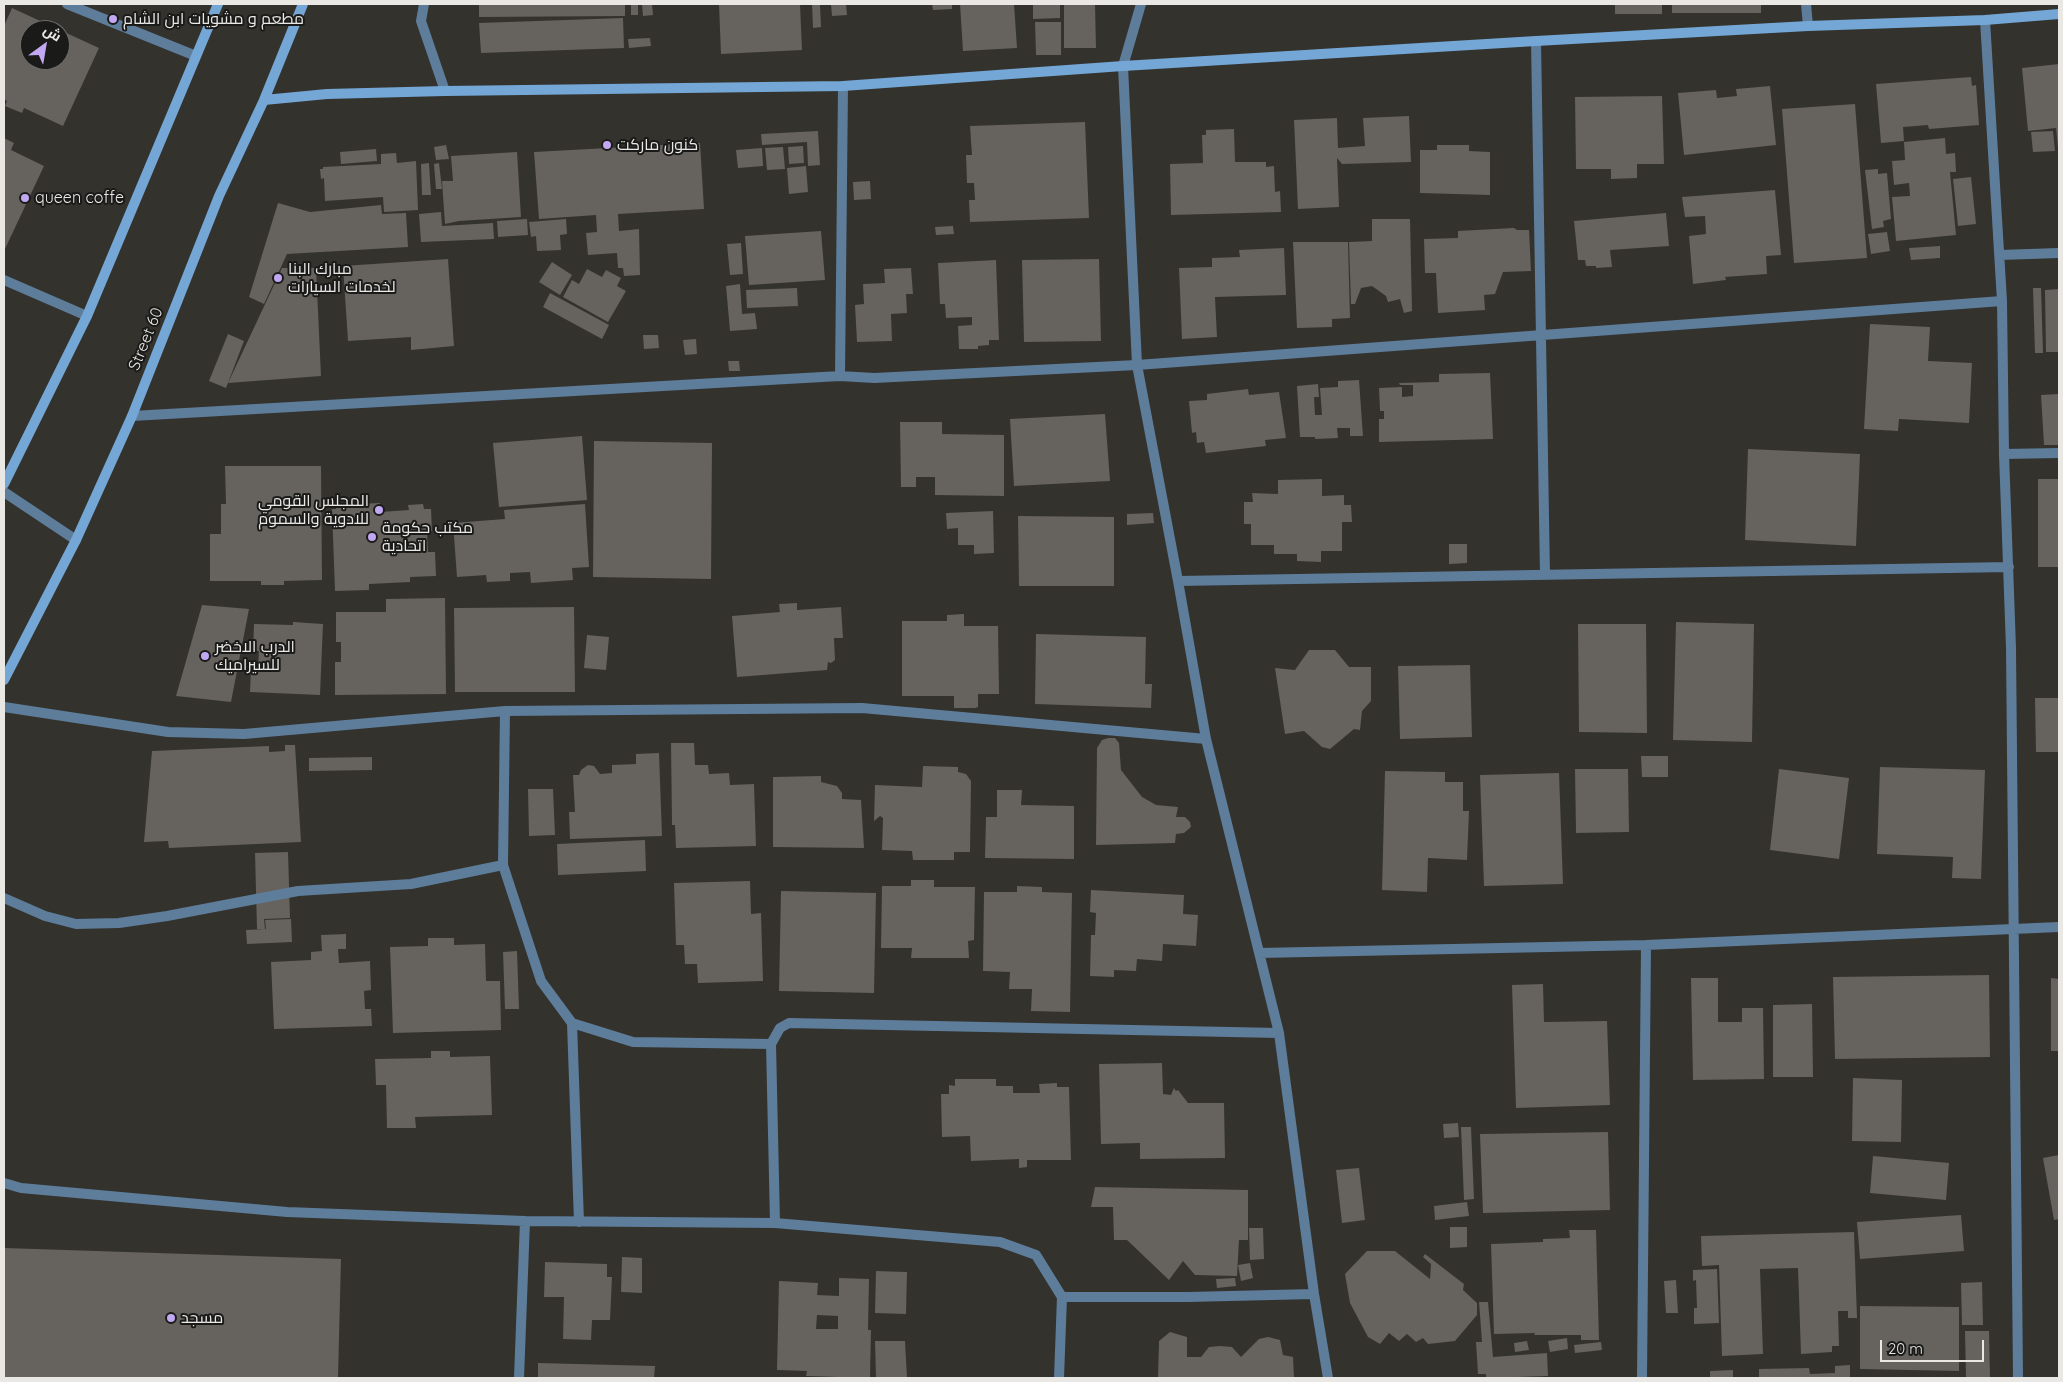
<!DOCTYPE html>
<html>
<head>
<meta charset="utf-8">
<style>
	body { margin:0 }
	#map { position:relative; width:2063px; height:1382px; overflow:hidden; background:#33322d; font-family:Quicksand,Cairo,sans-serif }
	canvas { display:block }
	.frame { position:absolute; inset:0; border:5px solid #e9e8e5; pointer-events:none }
	.north { position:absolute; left:20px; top:20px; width:50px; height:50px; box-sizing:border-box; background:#1a1a18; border:1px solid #6d6c6a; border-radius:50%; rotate:32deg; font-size:14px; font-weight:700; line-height:20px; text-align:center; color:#e9e8e5 }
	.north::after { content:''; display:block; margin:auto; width:18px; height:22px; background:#c2a8f2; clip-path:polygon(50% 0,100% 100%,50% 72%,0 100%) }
	.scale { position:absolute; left:1880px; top:1340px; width:104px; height:22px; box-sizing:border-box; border:2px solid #e9e8e5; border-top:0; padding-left:6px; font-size:15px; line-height:18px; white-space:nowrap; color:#e9e8e5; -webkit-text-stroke:4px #1a1a18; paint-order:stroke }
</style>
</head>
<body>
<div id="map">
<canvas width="2063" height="1382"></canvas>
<div class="frame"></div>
<div class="north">ش</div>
<div class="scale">20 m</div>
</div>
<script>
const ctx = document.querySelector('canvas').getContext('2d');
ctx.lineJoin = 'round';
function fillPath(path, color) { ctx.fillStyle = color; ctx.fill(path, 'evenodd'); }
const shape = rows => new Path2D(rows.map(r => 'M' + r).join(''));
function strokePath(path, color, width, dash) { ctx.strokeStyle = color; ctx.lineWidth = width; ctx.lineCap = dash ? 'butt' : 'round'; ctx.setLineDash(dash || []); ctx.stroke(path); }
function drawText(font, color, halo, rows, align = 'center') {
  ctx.font = font + ' Quicksand,Cairo,sans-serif'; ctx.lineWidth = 4; ctx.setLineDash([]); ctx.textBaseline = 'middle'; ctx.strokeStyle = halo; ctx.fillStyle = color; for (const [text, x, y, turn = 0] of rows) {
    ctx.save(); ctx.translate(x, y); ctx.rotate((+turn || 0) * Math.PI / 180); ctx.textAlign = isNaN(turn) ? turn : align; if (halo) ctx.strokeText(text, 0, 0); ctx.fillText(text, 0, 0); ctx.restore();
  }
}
const building = shape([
	[479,4,625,4,625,16,479,17],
	[631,4,638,4,638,15,631,15],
	[642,4,652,4,653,15,643,16],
	[719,4,800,4,802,50,721,54],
	[812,4,820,4,821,27,813,28],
	[831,4,846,4,847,15,832,16],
	[932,4,952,4,952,9,933,10],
	[960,4,1014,4,1017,48,963,51],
	[1033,4,1060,4,1060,18,1033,19],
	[1064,4,1095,4,1096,48,1064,48],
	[1615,4,1662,4,1662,14,1615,14],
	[1672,4,1761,4,1761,13,1672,13],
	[12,8,99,48,63,126,24,108,22,113,5,106,7,101,4,99,4,26],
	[30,30,60,30,60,60,30,60],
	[623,18,624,48,481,53,479,23],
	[1035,22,1061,22,1061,55,1036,55],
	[650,38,651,46,629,48,628,39],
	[2059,64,2059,148,2058,148,2056,128,2028,131,2022,68],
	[1971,77,1972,86,1976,85,1979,125,1929,129,1928,125,1903,127,1904,141,1881,143,1876,84],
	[1770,86,1776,145,1684,155,1678,93,1716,90,1717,98,1737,96,1736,89],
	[1662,96,1664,164,1637,164,1637,178,1611,179,1611,169,1576,169,1575,97],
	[1855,104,1867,258,1794,263,1782,109],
	[1409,116,1411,162,1342,164,1337,158,1339,207,1298,209,1294,120,1337,118,1338,148,1365,146,1363,118],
	[1085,122,1089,218,970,222,969,200,975,200,974,183,967,183,966,155,972,155,970,126],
	[1234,129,1235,162,1266,162,1266,167,1274,166,1275,192,1280,191,1281,212,1171,215,1170,164,1203,163,1202,135,1206,135,1206,130],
	[818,131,820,165,808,166,807,142,762,145,761,134],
	[2053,131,2055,151,2033,152,2031,132],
	[4,138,14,143,11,150,44,166,4,251],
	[1945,138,1946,154,1955,153,1956,172,1950,172,1956,235,1896,241,1892,197,1910,196,1909,183,1894,185,1892,161,1905,160,1904,142],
	[700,143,704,209,618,214,619,231,639,229,640,275,624,276,623,268,618,268,617,253,588,255,586,233,597,232,596,215,539,219,534,152],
	[446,145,449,159,436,160,434,147],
	[1437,145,1469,145,1469,151,1490,152,1490,195,1420,193,1420,150,1437,150],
	[803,146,804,163,789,164,788,147],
	[783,147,785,169,767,170,765,148],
	[762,148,763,166,738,168,736,150],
	[376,149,377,161,341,164,340,152],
	[517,152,521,217,459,221,445,224,442,181,453,181,451,156],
	[396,153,397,163,416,161,418,210,384,212,383,197,325,201,324,178,321,179,320,169,323,169,323,167,381,164,381,154],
	[429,163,431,195,422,195,421,164],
	[439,163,442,189,436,189,434,164],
	[806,166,808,192,789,194,787,168],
	[1878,169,1878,174,1887,173,1891,219,1883,221,1884,227,1872,229,1865,170],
	[1971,177,1976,224,1958,226,1953,179],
	[870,181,871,199,854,200,853,182],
	[1775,190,1781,255,1766,256,1767,274,1725,277,1726,280,1693,284,1689,236,1706,234,1705,216,1685,217,1682,197],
	[278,203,310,212,381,205,382,214,406,213,408,247,287,254,264,304,249,297],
	[441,212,442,226,493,223,494,239,421,242,419,214],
	[1666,213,1669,246,1610,250,1612,267,1596,268,1596,266,1586,266,1585,260,1578,260,1574,221],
	[527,219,528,235,498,237,497,221],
	[566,219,567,234,560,235,561,250,537,251,536,236,531,237,529,222],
	[1372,219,1410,219,1412,311,1404,313,1400,299,1388,302,1386,296,1372,286,1361,288,1355,304,1351,304,1349,242,1372,241],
	[953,226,954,234,936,235,935,227],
	[1514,228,1517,230,1529,230,1531,271,1503,272,1495,294,1484,295,1485,310,1438,313,1436,273,1425,273,1424,239,1458,238,1458,231],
	[821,231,825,280,749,285,745,236],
	[1887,232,1890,251,1871,254,1868,234],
	[1293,242,1348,242,1350,318,1332,319,1332,327,1297,328],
	[741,243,743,274,730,275,727,244],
	[1940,246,1940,258,1911,260,1909,248],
	[1284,248,1286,295,1215,297,1217,337,1182,339,1179,268,1212,267,1212,258,1240,257,1239,250],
	[448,259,454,346,411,350,411,337,348,341,343,266],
	[1099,259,1101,341,1024,342,1022,260],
	[996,260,999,340,989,340,989,345,978,346,978,349,959,349,958,326,972,325,972,317,946,318,945,304,940,304,938,263],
	[552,262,572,275,560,295,539,282],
	[282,268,316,268,321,376,228,383],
	[911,268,913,294,906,294,907,313,891,314,892,341,857,342,855,305,864,304,863,284,885,283,884,269],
	[587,269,602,277,606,270,621,278,617,286,626,291,608,322,563,297,572,280,579,284],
	[740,284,742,314,755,313,757,329,730,331,726,286],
	[797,288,798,306,747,308,746,290],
	[2033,288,2041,288,2043,353,2035,353],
	[2059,289,2059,352,2046,352,2045,290],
	[550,293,609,325,602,339,543,307],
	[1870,324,1930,327,1928,361,1972,363,1969,423,1899,419,1898,431,1864,429],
	[228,334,244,341,226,388,209,381],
	[643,335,658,335,659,348,644,349],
	[696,339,697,354,685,355,683,340],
	[728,361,739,361,740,371,729,371],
	[1490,373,1493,439,1379,442,1379,419,1384,419,1384,411,1380,411,1379,388,1402,387,1402,397,1413,396,1413,385,1400,385,1399,383,1439,382,1439,374],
	[1359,380,1363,436,1350,436,1350,428,1337,428,1338,438,1315,439,1315,437,1300,437,1297,386,1318,384,1319,397,1314,397,1315,415,1322,415,1320,388,1338,387,1338,381],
	[1248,389,1249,395,1279,392,1286,438,1265,440,1266,446,1206,453,1204,442,1197,443,1196,432,1192,433,1189,401,1207,400,1207,394],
	[2059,394,2059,445,2044,445,2041,395],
	[1105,414,1110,481,1014,486,1010,419],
	[900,422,942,422,942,434,1004,435,1004,496,935,495,935,477,916,477,916,487,901,487],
	[582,436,587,500,499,507,493,443],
	[594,441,712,443,711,579,593,577],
	[1748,449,1860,454,1856,546,1745,540],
	[225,466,321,466,322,580,284,581,284,585,261,585,261,581,210,581,210,534,221,534,221,504,226,504],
	[1322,479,1322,496,1344,495,1344,505,1351,505,1352,522,1342,522,1342,551,1321,551,1321,562,1297,561,1297,554,1274,554,1274,545,1251,545,1251,524,1244,524,1244,502,1253,502,1252,493,1278,494,1278,480],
	[2038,479,2059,479,2059,567,2038,567],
	[380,503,380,512,409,510,408,505,423,504,424,509,431,509,432,531,427,531,428,552,435,552,436,576,410,577,410,582,369,584,369,590,335,591,332,509,336,509,336,505],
	[585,504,589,567,572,568,573,580,531,583,530,572,510,573,510,581,487,582,486,575,457,577,453,523,505,519,504,510],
	[993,511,994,553,974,554,974,545,958,545,958,528,947,529,946,513],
	[1153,513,1154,523,1127,525,1127,514],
	[1018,516,1114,517,1114,586,1019,586],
	[1449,544,1467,544,1467,563,1449,564],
	[445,598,446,694,335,695,335,662,341,662,341,642,336,642,336,612,386,612,386,599],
	[797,603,797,610,841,607,843,638,834,638,835,660,831,663,828,662,827,670,737,677,732,616,780,612,779,604],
	[202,605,249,609,231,702,176,696],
	[574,607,575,692,455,692,454,608],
	[964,614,964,626,998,626,999,694,978,694,978,707,975,708,954,708,954,696,902,696,902,621,947,621,947,615],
	[293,622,323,624,320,695,250,692,251,667,258,667,259,651,253,651,254,624,293,625],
	[1676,622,1754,624,1752,742,1673,740],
	[1578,624,1646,624,1647,733,1579,732],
	[1036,634,1146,637,1145,684,1152,684,1151,708,1035,704],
	[587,635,609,637,606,670,584,668],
	[1309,650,1335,650,1349,667,1371,667,1371,701,1362,711,1360,730,1354,729,1330,749,1322,747,1304,731,1285,734,1275,668,1295,670],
	[1470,665,1472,737,1400,739,1398,666],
	[2035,698,2059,698,2059,752,2036,752],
	[1108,738,1115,738,1119,743,1121,770,1142,797,1156,805,1178,807,1176,817,1185,817,1190,822,1191,827,1184,833,1176,834,1175,843,1096,845,1097,748,1102,740],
	[671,743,694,743,695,765,708,765,709,774,729,773,730,785,754,784,756,846,676,848,675,825,672,825],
	[285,745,295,745,301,842,169,848,168,841,144,842,152,751,269,746,269,752,285,751],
	[659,753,662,836,570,839,569,812,575,812,573,775,579,775,581,770,588,765,594,766,600,774,612,773,612,765,636,764,636,754],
	[1641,756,1668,756,1668,777,1642,777],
	[372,757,372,770,309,771,309,758],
	[923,766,958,767,958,772,966,774,971,781,970,852,954,852,954,860,913,860,912,851,882,850,883,818,880,816,874,821,875,785,922,787],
	[1880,767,1985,770,1981,879,1952,878,1953,857,1877,854],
	[1575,769,1628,769,1629,832,1576,833],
	[1779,769,1849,778,1839,859,1770,850],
	[1385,771,1445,772,1445,782,1463,782,1463,811,1469,811,1467,860,1428,858,1427,892,1382,890],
	[1559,773,1563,884,1484,886,1480,775],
	[821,776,821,782,837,786,842,793,842,799,861,800,864,848,773,847,773,777],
	[528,789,553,789,555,835,529,836],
	[997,790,1022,790,1021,805,1074,806,1074,859,985,858,986,817,997,817],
	[645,840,646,871,558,875,557,844],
	[288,852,290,918,264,919,265,929,257,929,255,853],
	[911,880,934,880,934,887,975,887,974,940,968,941,969,958,911,958,912,948,881,948,882,886,911,886],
	[750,881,751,914,761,913,763,981,698,983,697,964,685,964,684,945,676,945,674,883],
	[1017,886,1042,887,1042,892,1072,893,1070,1012,1031,1011,1032,989,1009,989,1010,972,983,971,984,892,1017,892],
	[1091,890,1184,895,1183,914,1198,915,1196,946,1163,944,1162,961,1137,959,1136,971,1114,970,1114,977,1090,976,1091,935,1095,935,1096,913,1090,912],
	[781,891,876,893,874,993,779,991],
	[291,919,292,942,247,944,246,930,266,929,265,920],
	[346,934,346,949,338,949,339,963,370,961,371,990,364,991,365,1009,371,1009,372,1026,274,1029,271,962,311,960,311,952,322,951,321,935],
	[428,938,454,938,454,945,485,944,486,981,500,981,501,1030,393,1033,390,947,428,946],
	[517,951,519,1009,505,1009,503,952],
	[1989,975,1990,1057,1835,1059,1833,977],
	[1691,978,1718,978,1718,1022,1742,1022,1742,1008,1763,1008,1764,1079,1693,1080],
	[2051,978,2059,979,2059,1051,2051,1051],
	[1543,984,1544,1022,1607,1021,1610,1105,1516,1108,1512,985],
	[1812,1004,1813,1077,1773,1077,1773,1005],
	[431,1051,450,1051,450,1057,490,1056,492,1115,415,1117,416,1128,387,1128,386,1085,376,1085,375,1059,431,1058],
	[1162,1063,1163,1094,1171,1095,1174,1088,1176,1091,1178,1090,1188,1103,1224,1103,1225,1158,1140,1159,1140,1143,1101,1144,1099,1064],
	[1853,1078,1902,1080,1901,1142,1852,1141],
	[955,1079,996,1079,996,1086,1013,1086,1013,1093,1040,1093,1039,1084,1057,1083,1057,1087,1069,1087,1071,1160,1027,1160,1027,1167,1019,1168,1019,1159,971,1161,970,1136,942,1137,941,1094,949,1094,949,1085,955,1086],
	[1458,1123,1459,1137,1444,1138,1443,1124],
	[1461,1127,1471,1127,1474,1199,1464,1200],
	[1608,1132,1610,1210,1483,1213,1480,1134],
	[2059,1155,2059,1219,2054,1220,2043,1158],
	[1873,1156,1949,1163,1946,1200,1870,1193],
	[1359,1168,1365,1220,1342,1223,1336,1170],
	[1095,1187,1248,1190,1248,1240,1239,1240,1237,1276,1195,1275,1183,1261,1169,1280,1127,1240,1114,1240,1113,1207,1091,1207],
	[1467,1202,1469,1216,1435,1220,1434,1206],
	[1961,1215,1964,1251,1860,1259,1857,1222],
	[1450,1227,1467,1227,1467,1247,1450,1248],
	[1249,1228,1263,1228,1264,1259,1250,1260],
	[1569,1230,1596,1230,1599,1340,1581,1340,1581,1335,1534,1335,1535,1333,1494,1334,1491,1244,1543,1242,1543,1239,1570,1238],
	[1854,1232,1857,1318,1848,1318,1848,1311,1838,1311,1839,1346,1832,1346,1832,1352,1801,1354,1798,1268,1760,1269,1763,1354,1722,1356,1719,1265,1702,1266,1701,1236],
	[4,1248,341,1259,338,1378,4,1378],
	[1367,1251,1395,1251,1430,1279,1431,1264,1423,1257,1425,1254,1464,1284,1463,1290,1477,1303,1477,1315,1455,1341,1428,1344,1423,1338,1416,1342,1407,1334,1399,1341,1389,1333,1380,1344,1368,1337,1350,1303,1345,1274],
	[622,1257,642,1258,642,1293,621,1292],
	[545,1262,607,1264,607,1277,612,1277,610,1320,592,1320,591,1340,563,1339,564,1297,544,1297],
	[1250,1263,1253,1278,1241,1281,1238,1265],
	[1717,1269,1719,1323,1694,1324,1694,1308,1697,1308,1696,1280,1693,1281,1693,1270],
	[876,1271,907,1272,906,1314,875,1313],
	[839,1278,869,1279,868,1330,871,1330,870,1378,806,1376,807,1371,777,1370,779,1281,818,1283,817,1295,839,1296],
	[817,1315,838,1316,838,1329,816,1329],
	[1235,1278,1236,1286,1217,1288,1216,1279],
	[1676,1280,1678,1313,1666,1313,1664,1281],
	[1982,1282,1983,1325,1962,1325,1961,1283],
	[1479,1302,1488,1302,1493,1357,1547,1353,1548,1376,1486,1378,1486,1374,1478,1374,1476,1342,1482,1342],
	[1860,1306,1959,1307,1959,1371,1860,1369],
	[1965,1331,1989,1331,1990,1378,1966,1378],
	[1170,1332,1187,1337,1187,1357,1201,1357,1209,1347,1220,1346,1232,1347,1241,1357,1259,1339,1268,1337,1280,1340,1283,1355,1293,1357,1294,1378,1158,1378,1159,1341],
	[1567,1338,1568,1349,1550,1352,1548,1341],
	[875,1341,905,1341,907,1378,876,1378],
	[1527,1341,1529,1350,1515,1352,1514,1343],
	[1601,1342,1602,1350,1575,1353,1574,1345],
	[538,1363,655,1366,654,1378,538,1378],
	[1850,1365,1850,1378,1759,1378,1759,1369,1809,1368,1810,1374,1835,1373,1835,1366],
	[1733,1370,1733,1378,1710,1378,1710,1371]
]);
const lane = shape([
	[424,4,421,21,445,91]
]);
const street = shape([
	[67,4,196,56],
	[1141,4,1123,66,1137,365,1178,581,1206,739,1279,1033,1314,1294,1328,1378],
	[1806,4,1808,26],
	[1985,20,2002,301,2004,454,2011,648,2018,1378],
	[1536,41,1545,575],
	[2000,255,2059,253],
	[4,280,87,316],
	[840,376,843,86],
	[132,416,840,376,874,378,1137,365,2002,301],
	[2004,454,2059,453],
	[4,492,76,540],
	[1178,581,2009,567],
	[4,707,168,732,244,734,505,711],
	[4,898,45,916,76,924,119,923,167,916,298,891,411,884,503,865],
	[1259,953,1646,945,2059,927],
	[572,1023,633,1042,771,1044],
	[4,1183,21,1188,287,1212,525,1221,775,1223,1000,1242,1036,1255,1062,1297],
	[579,1222,572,1023,541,981,503,865,505,711,862,708,1206,739],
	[775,1223,771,1044,780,1028,789,1023,1279,1033],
	[519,1378,525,1221],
	[1059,1378,1062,1297,1188,1297,1314,1294],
	[1642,1378,1646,945]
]);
const secondary = shape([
	[264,100,327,94,445,91,843,86,1123,66,1536,41,1808,26,1985,20,2059,14],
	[4,484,87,316,218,4],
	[4,680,76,540,132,416,219,196,264,100,303,4]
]);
const markers = [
	[113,19,5,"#c2a8f2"],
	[607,145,5,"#c2a8f2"],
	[25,198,5,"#c2a8f2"],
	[278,278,5,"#c2a8f2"],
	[379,510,5,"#c2a8f2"],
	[372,537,5,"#c2a8f2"],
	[205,656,5,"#c2a8f2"],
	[171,1318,5,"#c2a8f2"]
];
const poiNames = [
	["مطعم و مشويات ابن الشام",123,19],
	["كنون ماركت",617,145],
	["queen coffe",35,198],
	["مبارك البنا",288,269],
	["لخدمات السيارات",288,287],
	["المجلس القومي",369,501,"right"],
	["للادوية والسموم",369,519,"right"],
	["مكتب حكومة",382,528],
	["اتحادية",382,546],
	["الدرب الاخضر",215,647],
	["للسيراميك",215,665],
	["مسجد",181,1318]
];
const streetNames = [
	["Street 60",146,339,-68]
];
fillPath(building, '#66625e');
strokePath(lane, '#5e7d9a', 10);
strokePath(street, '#5e7d9a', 10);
strokePath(secondary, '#74a7d5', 10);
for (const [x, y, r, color] of markers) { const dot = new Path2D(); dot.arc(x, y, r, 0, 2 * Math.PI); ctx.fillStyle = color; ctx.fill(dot); strokePath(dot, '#1a1a18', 2); }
drawText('16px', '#e9e8e5', '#1a1a18', poiNames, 'left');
drawText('16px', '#e9e8e5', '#1a1a18', streetNames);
</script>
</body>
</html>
